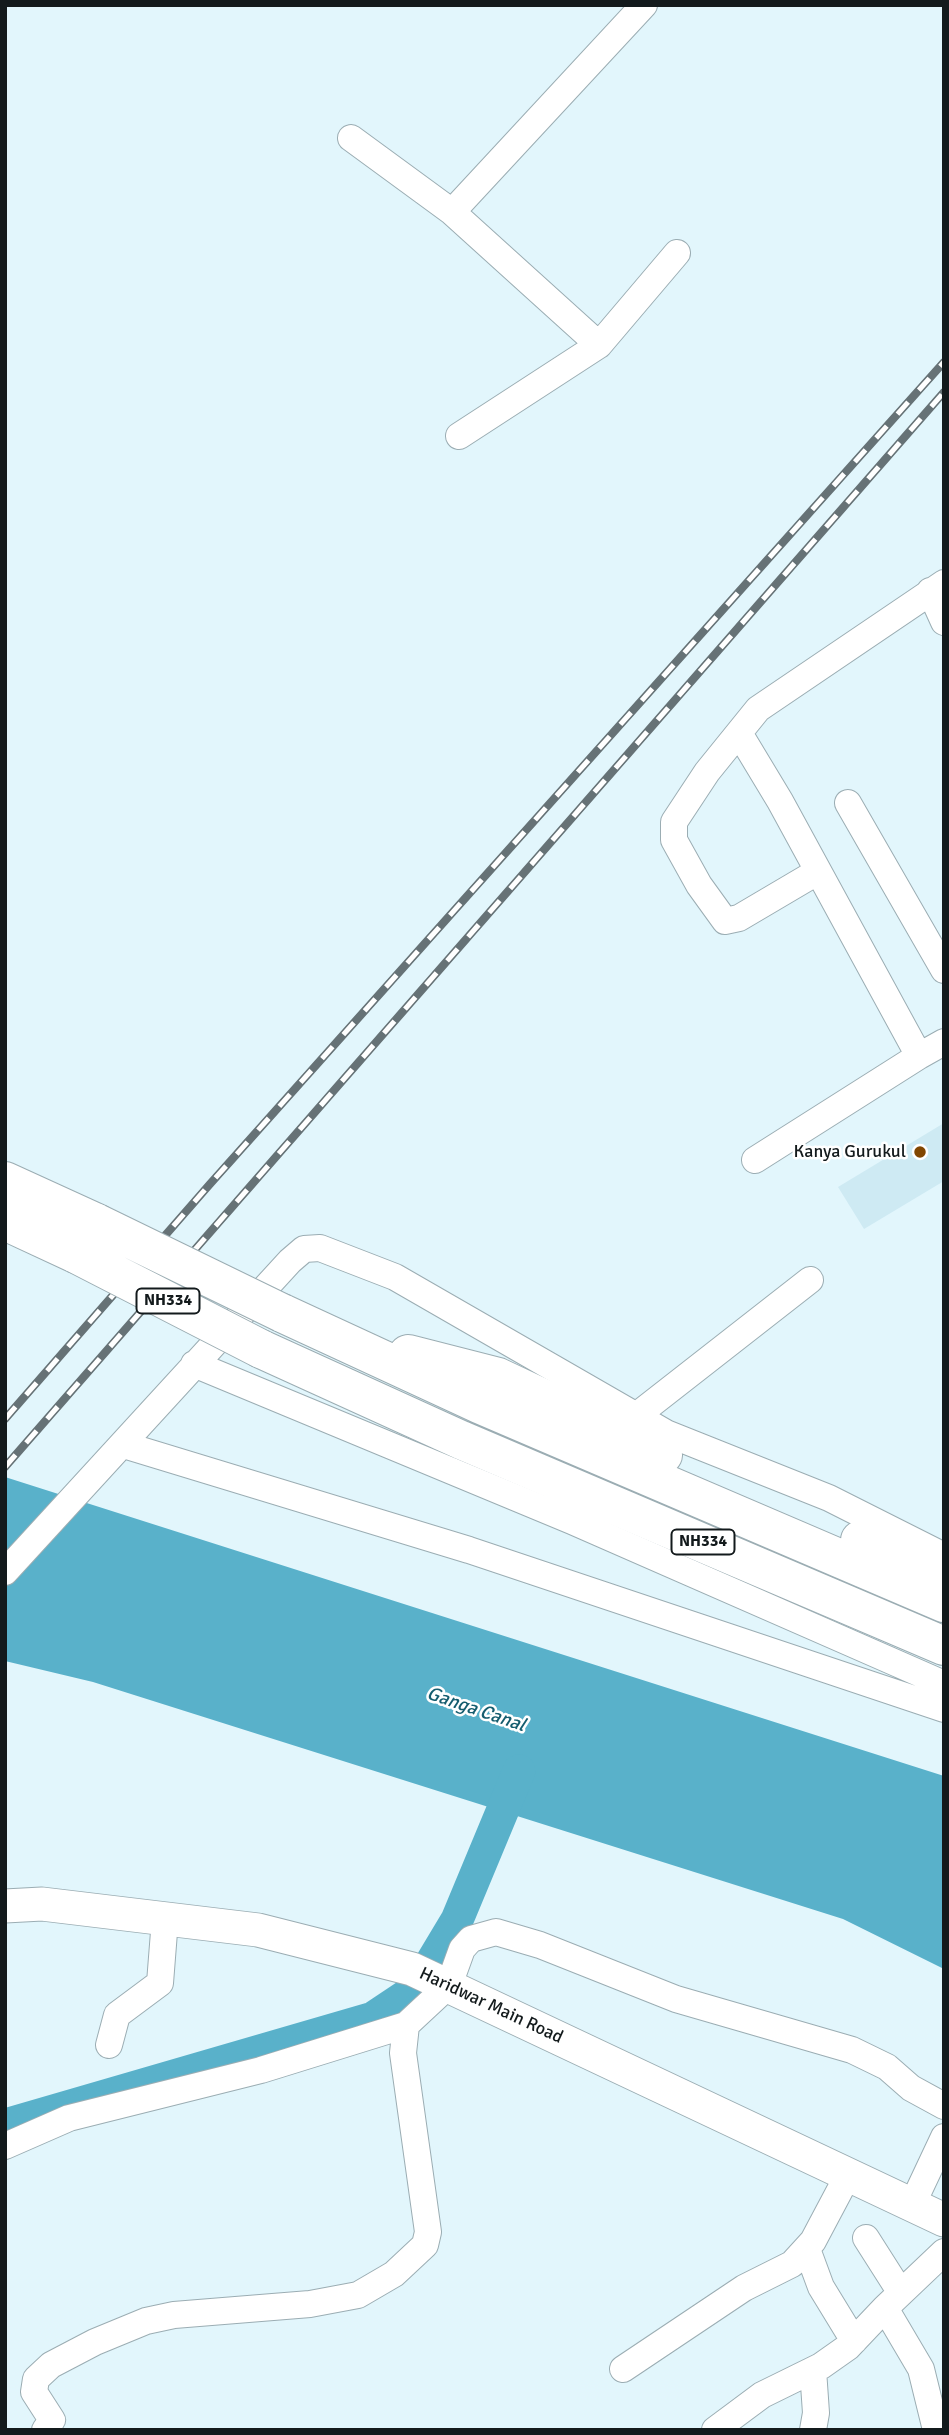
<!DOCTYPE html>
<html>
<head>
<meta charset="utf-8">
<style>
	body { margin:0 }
	#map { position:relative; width:949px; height:2435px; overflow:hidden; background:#e2f6fc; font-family:Signika,sans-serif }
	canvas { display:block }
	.frame { position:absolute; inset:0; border:7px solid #131a1c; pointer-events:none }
</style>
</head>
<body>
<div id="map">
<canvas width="949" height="2435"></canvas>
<div class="frame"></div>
</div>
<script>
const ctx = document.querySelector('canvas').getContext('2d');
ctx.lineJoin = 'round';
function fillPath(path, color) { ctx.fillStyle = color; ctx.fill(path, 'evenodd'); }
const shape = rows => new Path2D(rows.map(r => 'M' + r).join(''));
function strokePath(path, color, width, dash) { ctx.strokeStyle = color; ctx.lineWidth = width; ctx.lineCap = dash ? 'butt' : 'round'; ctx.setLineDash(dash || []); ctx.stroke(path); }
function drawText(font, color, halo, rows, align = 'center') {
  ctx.font = font + ' Signika,sans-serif'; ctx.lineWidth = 5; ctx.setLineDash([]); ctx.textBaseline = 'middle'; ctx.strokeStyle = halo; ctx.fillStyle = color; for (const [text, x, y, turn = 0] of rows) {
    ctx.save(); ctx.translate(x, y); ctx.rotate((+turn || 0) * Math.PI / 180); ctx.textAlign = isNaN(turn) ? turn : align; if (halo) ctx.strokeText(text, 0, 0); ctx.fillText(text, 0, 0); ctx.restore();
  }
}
const built = shape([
	[944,1123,944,1181,864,1229,838,1187]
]);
const water = shape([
	[5,1477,944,1776,944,1969,843,1919,93,1682,5,1661]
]);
const river = shape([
	[5,2125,373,2018,415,1990,457,1920,519,1771]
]);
const minor = shape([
	[351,138,452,212,599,345],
	[452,212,644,5],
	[459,436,599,345,677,253],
	[930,591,944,622],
	[739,733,780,801,919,1056,944,1042],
	[848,803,944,970],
	[817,872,739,918,725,921,699,885,674,840,674,822,707,772,758,709,944,583],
	[755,1160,919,1056],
	[194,1364,572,1521,944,1684],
	[636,1416,810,1280],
	[124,1445,469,1550,944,1709],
	[5,1572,290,1261,304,1249,320,1248,395,1277,666,1433,829,1498,944,1556],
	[109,2045,117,2015,160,1983,165,1919],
	[5,2146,69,2118,261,2070,406,2025,449,1985,462,1949,471,1939,496,1932,540,1945,676,1999,852,2050,887,2067,911,2088,944,2106],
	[912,2205,944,2137],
	[866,2238,901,2293],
	[807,2249,821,2287,854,2341],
	[623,2369,744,2288,792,2264,813,2241,848,2175],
	[813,2370,816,2413,813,2430],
	[45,2430,52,2420,34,2392,36,2379,51,2365,95,2342,146,2321,174,2315,310,2304,358,2295,394,2274,425,2245,428,2232,403,2053,406,2025],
	[715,2430,762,2395,821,2366,848,2347,885,2308],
	[936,2430,921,2369,885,2308,944,2252]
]);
const major = shape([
	[5,1906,42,1904,258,1930,412,1969,944,2220]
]);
const highway = shape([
	[5,1181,97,1223],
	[5,1221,76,1254],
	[282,1313,479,1404,944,1603],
	[261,1349,461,1440,944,1646],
	[408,1354,498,1377,663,1455],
	[860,1540,905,1558,944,1566]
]);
const rail = shape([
	[5,1419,210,1184,944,362],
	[5,1467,944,392]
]);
const highwayBridge = shape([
	[97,1223,282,1313],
	[76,1254,261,1349]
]);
const markers = [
	[920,1152,7,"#814600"]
];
const shields = [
	[168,1301,63],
	[703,1542,63]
];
const shieldNames = [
	["NH334",168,1301],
	["NH334",703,1542]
];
const poiNames = [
	["Kanya Gurukul",906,1152]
];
const streetNames = [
	["Haridwar Main Road",491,2006,25]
];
const waterNames = [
	["Ganga Canal",476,1710,19]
];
fillPath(built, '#ceeaf3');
fillPath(water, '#59b1ca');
strokePath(river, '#59b1ca', 33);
strokePath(minor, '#9badb3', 28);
strokePath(major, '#9badb3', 35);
strokePath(highway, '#9badb3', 40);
strokePath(minor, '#fff', 26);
strokePath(major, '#fff', 33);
strokePath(highway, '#fff', 38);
strokePath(rail, '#667276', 8);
strokePath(rail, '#fff', 5, [16]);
strokePath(highwayBridge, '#9badb3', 40, []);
strokePath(highwayBridge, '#fff', 38);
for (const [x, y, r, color] of markers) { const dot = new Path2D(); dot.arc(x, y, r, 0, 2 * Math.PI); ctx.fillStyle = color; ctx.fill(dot); strokePath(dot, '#fff', 2.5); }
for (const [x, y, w] of shields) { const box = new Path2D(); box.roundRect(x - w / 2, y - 12.5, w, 25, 5); ctx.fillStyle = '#fff'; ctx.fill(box); strokePath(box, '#131a1c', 2); }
drawText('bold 16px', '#131a1c', null, shieldNames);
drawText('18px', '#131a1c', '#fff', poiNames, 'right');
drawText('18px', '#131a1c', '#fff', streetNames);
drawText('italic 19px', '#155d6f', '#fff', waterNames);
</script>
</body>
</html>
